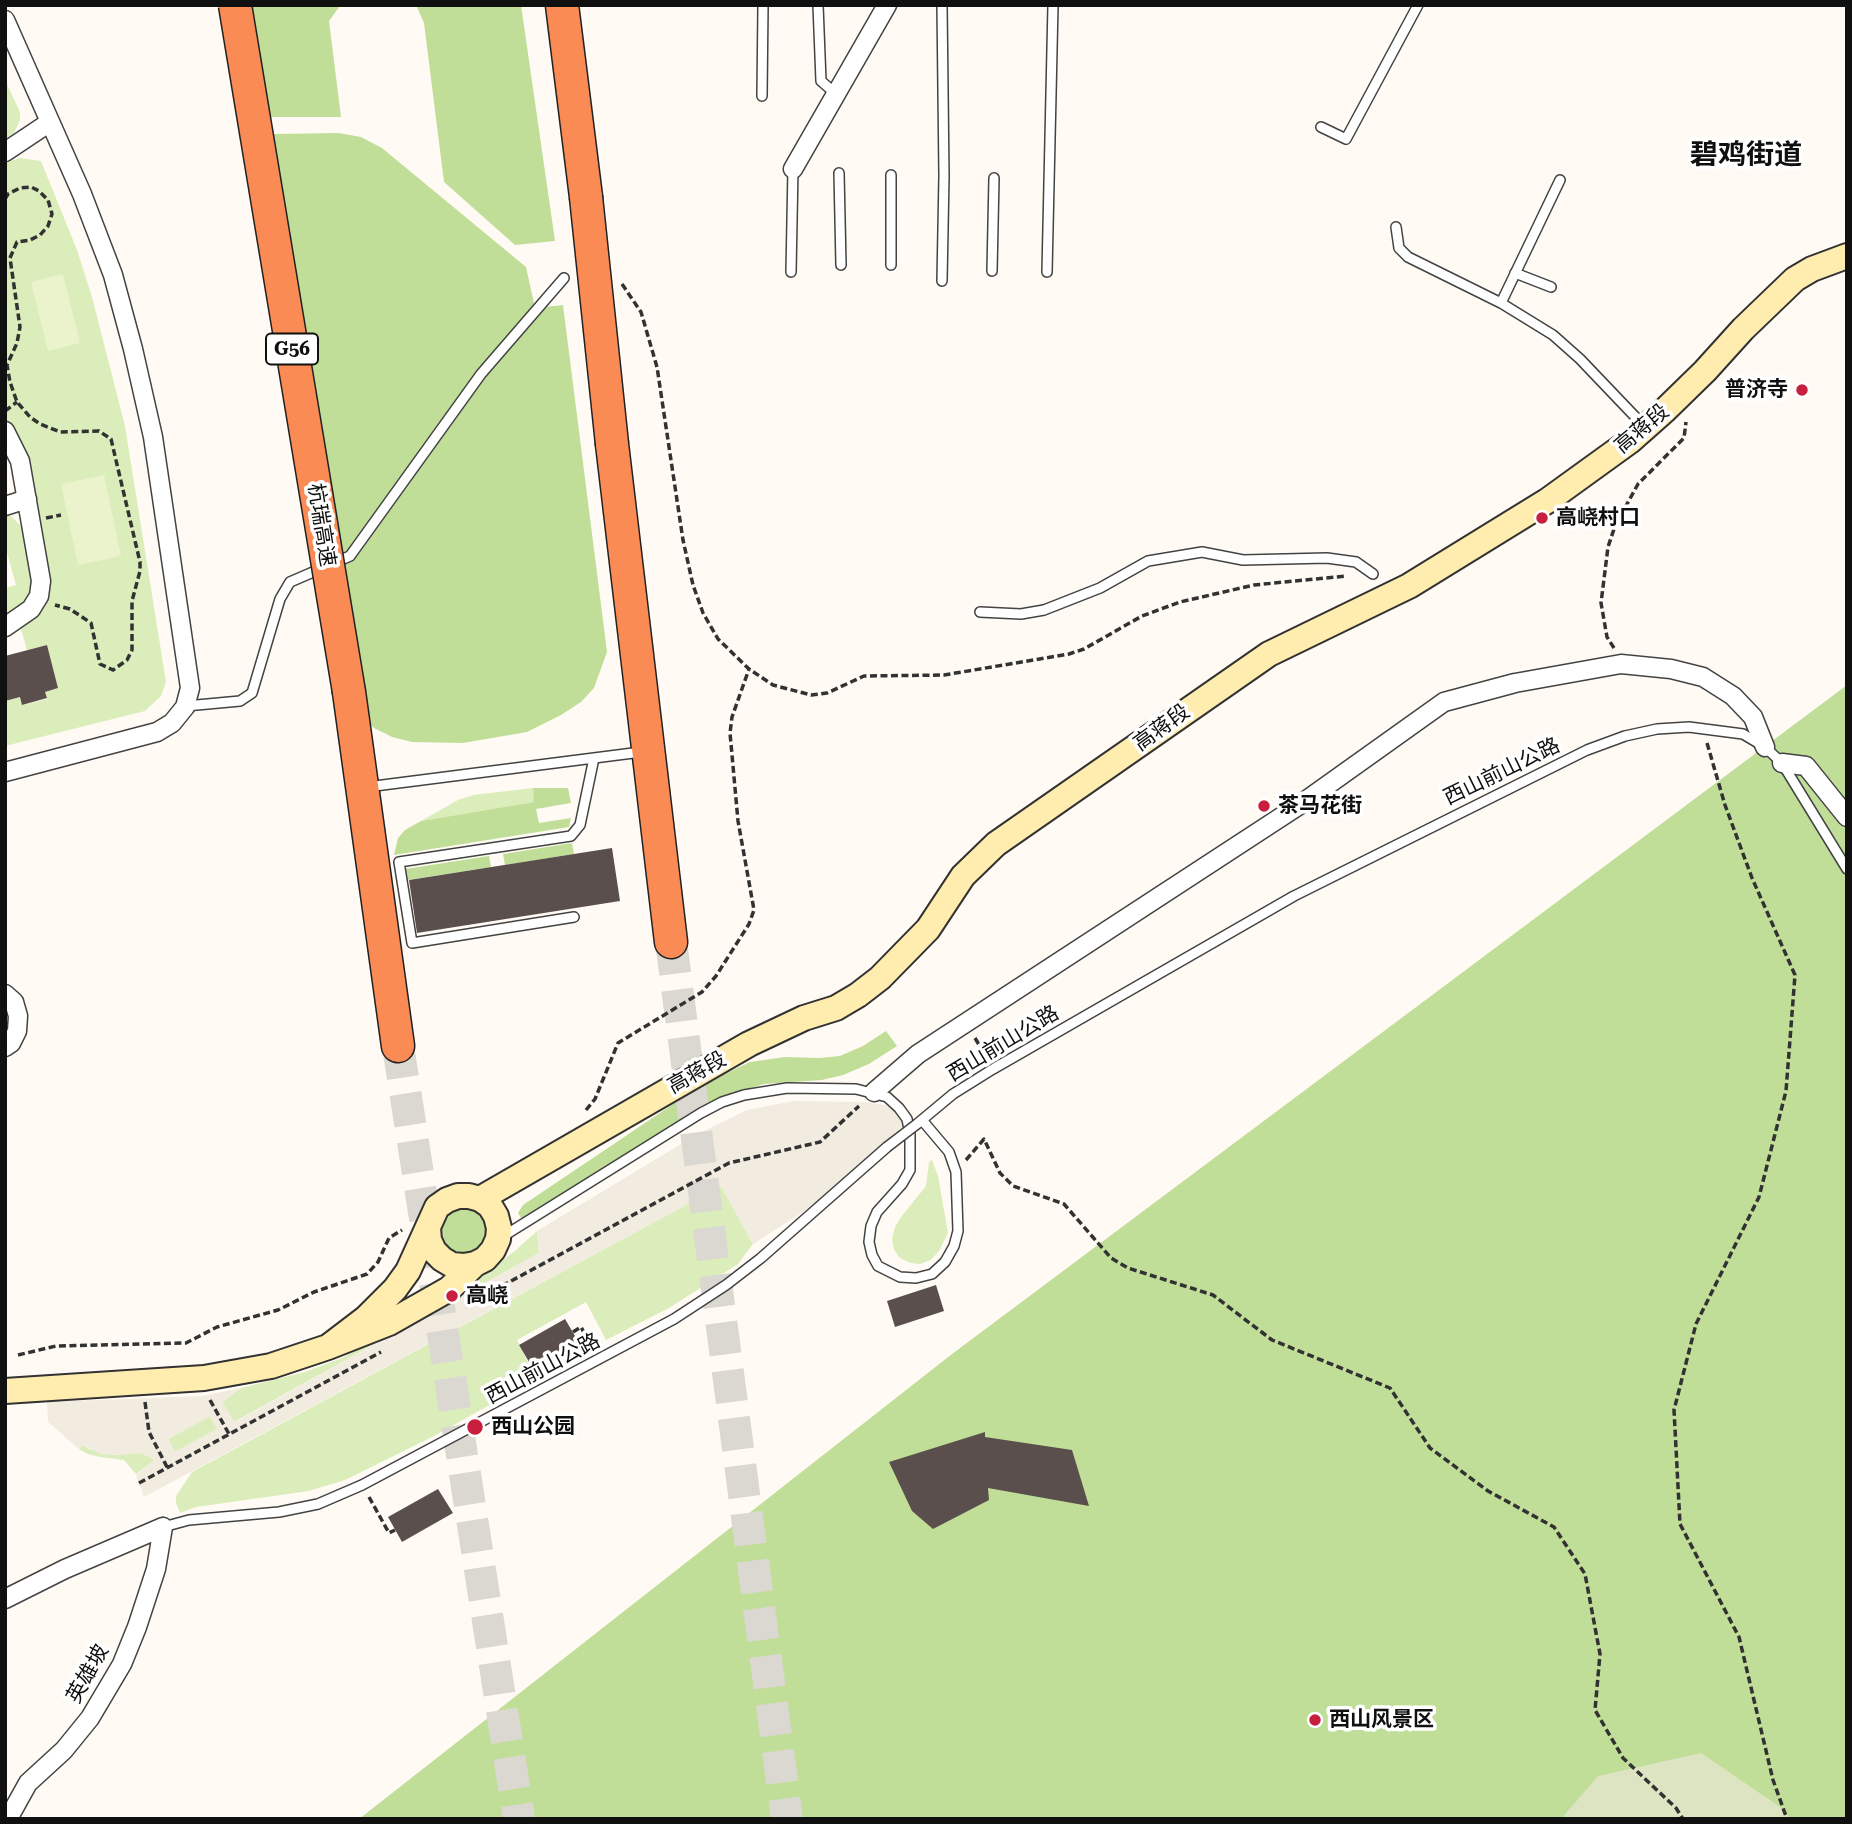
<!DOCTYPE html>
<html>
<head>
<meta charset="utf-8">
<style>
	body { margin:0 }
	#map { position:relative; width:1852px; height:1824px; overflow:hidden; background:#fffbf4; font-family:"Roboto Serif",serif }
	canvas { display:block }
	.frame { position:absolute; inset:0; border:7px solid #101010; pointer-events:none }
</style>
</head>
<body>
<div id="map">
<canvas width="1852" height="1824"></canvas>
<div class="frame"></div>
</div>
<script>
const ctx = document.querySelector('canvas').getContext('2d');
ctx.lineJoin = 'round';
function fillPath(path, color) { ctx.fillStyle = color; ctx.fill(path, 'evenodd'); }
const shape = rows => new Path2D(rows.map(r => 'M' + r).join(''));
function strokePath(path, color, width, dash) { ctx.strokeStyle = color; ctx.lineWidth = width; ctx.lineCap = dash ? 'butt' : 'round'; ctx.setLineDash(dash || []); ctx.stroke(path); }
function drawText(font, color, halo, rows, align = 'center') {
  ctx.font = font + ' "Roboto Serif","Noto Sans SC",serif'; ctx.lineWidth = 7; ctx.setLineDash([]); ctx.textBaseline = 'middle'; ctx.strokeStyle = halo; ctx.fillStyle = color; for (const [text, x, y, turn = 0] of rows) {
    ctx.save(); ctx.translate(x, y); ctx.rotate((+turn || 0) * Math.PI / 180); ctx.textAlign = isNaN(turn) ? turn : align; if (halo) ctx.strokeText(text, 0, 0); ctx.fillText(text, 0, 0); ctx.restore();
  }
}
const green = shape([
	[5,80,20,112,20,120,14,133,5,139],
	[20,158,41,161,77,250,92,297,125,426,166,682,161,696,145,711,5,746,5,701,20,697,23,705,47,699,45,692,58,688,47,645,27,650,20,626,42,607,29,463,23,448,5,418,5,163],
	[5,515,12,517,20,525,25,537,34,588,31,597,5,620,5,588,16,585,5,545],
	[533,788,535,802,421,821,458,800,473,795],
	[932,1160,938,1176,948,1233,939,1251,931,1260,920,1264,910,1263,900,1258,894,1250,892,1239,895,1227,901,1217,926,1186,929,1162],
	[721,1186,753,1244,738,1264,669,1308,606,1340,586,1302,517,1340,536,1379,434,1436,345,1480,309,1491,196,1507,180,1513,176,1503,176,1496,192,1472],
	[537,1231,539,1253,234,1422,222,1402,241,1388,305,1372,342,1358,449,1300,516,1250],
	[210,1416,217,1429,175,1452,168,1439],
	[83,1445,89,1449,113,1455,142,1453,155,1460,136,1474,124,1460,100,1457,88,1454,79,1449]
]);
const forest = shape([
	[252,5,350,5,340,6,329,21,341,117,270,117],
	[416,5,521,5,555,241,515,245,444,182,424,23],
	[339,133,361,137,382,148,526,267,535,308,563,305,607,652,594,688,581,702,561,715,527,732,463,743,412,742,392,737,374,728,364,719,359,708,273,134],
	[1847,685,1847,1819,359,1819,952,1354],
	[533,788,568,788,571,803,536,809,539,823,571,818,569,827,394,855,398,838,405,830,421,821,534,802],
	[572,843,574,854,505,865,503,854],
	[489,856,491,867,407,880,405,869],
	[886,1031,897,1046,869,1064,843,1075,822,1080,764,1084,726,1096,528,1217,521,1218,518,1213,523,1205,700,1086,750,1062,785,1057,820,1058,840,1056,863,1046],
	'439 1231a24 24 0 1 1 48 0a24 24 0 1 1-48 0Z'
]);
const cemetery = shape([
	[1701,1753,1786,1811,1789,1819,1561,1819,1598,1776]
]);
const pitch = shape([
	[63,274,80,343,48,351,31,282],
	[104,475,121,556,78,565,61,484]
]);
const plaza = shape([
	[794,1101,863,1102,885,1105,896,1112,905,1124,840,1184,800,1214,753,1244,721,1186,144,1497,136,1475,155,1460,142,1453,113,1455,100,1454,83,1445,79,1449,48,1422,47,1402,202,1396,241,1388,222,1402,235,1422,539,1253,537,1231,696,1135,747,1110],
	[210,1416,217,1429,175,1452,168,1439]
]);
const building = shape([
	[47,645,58,688,45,692,47,698,22,705,20,697,5,701,5,656],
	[612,848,620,901,417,933,409,880],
	[936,1285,944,1311,895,1327,887,1301],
	[565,1319,578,1341,532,1367,519,1345],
	[985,1432,985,1437,1072,1450,1089,1506,988,1488,989,1500,933,1529,912,1511,889,1462],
	[438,1489,453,1513,402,1542,388,1517]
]);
const highwayTunnel = shape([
	[671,942,787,1819],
	[398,1046,519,1819]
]);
const path = shape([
	[5,199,8,194,20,188,31,187,39,191,48,200,52,214,48,226,40,235,30,240,17,242,10,258,20,327,17,343,7,365,10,382,17,402,30,417,40,424,60,432,99,431,111,439,140,562,140,571,132,601,132,650,127,660,113,670,100,664,91,623,70,609,55,605],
	[622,284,641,312,657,367,683,540,693,585,703,613,718,639,749,669,773,685,811,695,827,693,864,676,944,675,1069,654,1084,649,1142,616,1180,602,1254,585,1346,576],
	[5,411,17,402],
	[46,518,61,515],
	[1614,648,1607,637,1601,603,1608,547,1615,526,1638,484,1684,438,1686,422],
	[1707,743,1725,805,1752,878,1795,975,1786,1091,1759,1197,1696,1324,1674,1410,1680,1524,1739,1637,1773,1780,1787,1819],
	[975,1038,987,1058],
	[586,1110,595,1099,618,1043,702,992,716,976,749,924,754,910,738,821,730,733,732,717,749,669],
	[966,1160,984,1139,1000,1173,1013,1186,1064,1204,1111,1258,1128,1268,1213,1295,1272,1340,1390,1388,1430,1448,1488,1491,1554,1527,1585,1574,1600,1654,1595,1710,1623,1758,1676,1808,1683,1819],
	[465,1306,729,1163,820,1142,859,1106],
	[573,1332,581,1327,592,1347],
	[18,1355,56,1346,186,1343,217,1327,278,1310,314,1292,367,1274,378,1262,389,1238,402,1230],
	[210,1400,229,1434],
	[145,1402,149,1432,167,1467],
	[139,1483,381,1352],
	[369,1497,389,1533,395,1530]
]);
const lane = shape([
	[818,5,821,81,835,93],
	[762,96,763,5],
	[1321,127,1346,139,1418,5],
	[839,173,841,265],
	[1396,227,1399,248,1408,257,1501,303,1553,335,1580,359,1644,426],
	[891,265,891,175],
	[992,271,994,178],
	[791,272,793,169],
	[1047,272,1053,5],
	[1515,273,1551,287],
	[942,281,944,176,942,5],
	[1501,303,1560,180],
	[980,612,1021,614,1044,610,1100,588,1148,561,1202,552,1243,560,1327,558,1356,562,1373,574],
	[186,706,240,701,252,693,280,599,290,582,350,556,481,374,564,278],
	[367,787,641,752],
	[574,917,412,943,399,862,571,836,580,825,594,758],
	[917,1124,953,1094,993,1069,1294,896,1587,750,1625,736,1657,729,1689,727,1743,734,1765,747,1782,763,1847,869],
	[502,1237,701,1113,722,1102,744,1095,787,1088,856,1089,887,1097,899,1108,907,1119,910,1134,910,1170,902,1184,877,1212,871,1226,869,1242,872,1255,878,1266,900,1277,916,1278,932,1274,945,1262,954,1246,958,1231,956,1172,949,1152,922,1120],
	[163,1527,189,1520,279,1512,318,1504,362,1485,674,1319,726,1285,761,1258,887,1147]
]);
const street = shape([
	[5,20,82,194,113,275,133,349,153,437,190,688,185,707,172,723,157,732,5,772],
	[5,152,50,122],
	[793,169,887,5],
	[5,431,20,461,41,581,39,596,31,609,5,627],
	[5,506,27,499],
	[1782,763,1806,766,1847,817],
	[5,994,14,1002,18,1016,17,1031,11,1043,5,1047],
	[874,1092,918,1054,1301,804,1444,702,1515,683,1621,664,1671,669,1703,677,1733,696,1753,717,1765,747],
	[5,1599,65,1569,163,1527],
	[8,1819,28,1783,64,1750,90,1718,122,1664,137,1627,156,1569,163,1527]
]);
const secondary = shape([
	[480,1199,749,1044,804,1018,836,1008,858,995,880,978,928,929,963,876,996,844,1269,654,1409,586,1547,501,1630,441,1665,410,1705,371,1743,329,1795,279,1812,269,1847,256],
	[428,1228,429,1240,434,1251,442,1259,452,1265,464,1266,475,1264],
	[5,1391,204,1378,271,1366,328,1347,389,1323,449,1289,475,1264,485,1259,493,1250,498,1239,499,1228,496,1216,490,1206,480,1199,469,1196,458,1196,447,1200,437,1207,408,1271,395,1289,366,1318,328,1347]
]);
const highway = shape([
	[562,5,586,197],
	[612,444,671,942],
	[349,692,398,1046]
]);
const laneBridge = shape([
	[887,1147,917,1124]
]);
const highwayBridge = shape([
	[235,5,349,692],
	[586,197,612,444]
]);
const markers = [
	[1802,390,7,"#c91f3e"],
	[1542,518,7,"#c91f3e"],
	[1264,806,7,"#c91f3e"],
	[452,1296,7,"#c91f3e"],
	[475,1427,9,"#c91f3e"],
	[1315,1720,7,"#c91f3e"]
];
const shields = [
	[292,349,52]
];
const shieldNames = [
	["G56",292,349]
];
const poiNames = [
	["普济寺",1788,390,"right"],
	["高峣村口",1556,518],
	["茶马花街",1278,806],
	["高峣",466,1296],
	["西山公园",491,1427],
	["西山风景区",1329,1720]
];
const streetNames = [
	["高蒋段",1642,429,-40],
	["杭瑞高速",321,525,81],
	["高蒋段",1162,728,-36],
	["西山前山公路",1502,772,-26],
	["西山前山公路",1003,1044,-31],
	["高蒋段",697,1073,-29],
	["西山前山公路",543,1369,-28],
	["英雄坡",88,1674,-61]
];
const districtNames = [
	["碧鸡街道",1746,156]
];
fillPath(green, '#dbedba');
fillPath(forest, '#c1de98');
fillPath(cemetery, '#dde4c2');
fillPath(pitch, '#ebf3cc');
fillPath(plaza, '#f1ebe0');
fillPath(building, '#5a4f4c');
strokePath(highwayTunnel, '#dbd8d2', 32, [32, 16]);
strokePath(lane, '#434343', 12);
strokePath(street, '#434343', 21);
strokePath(secondary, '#323232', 28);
strokePath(highway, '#212121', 35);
strokePath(path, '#323232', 3.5, [7, 3.5]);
strokePath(lane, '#fff', 9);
strokePath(street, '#fff', 18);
strokePath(secondary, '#ffecaf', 24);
strokePath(highway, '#fb8b55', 32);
strokePath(laneBridge, '#434343', 12, []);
strokePath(highwayBridge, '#212121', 35, []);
strokePath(laneBridge, '#fff', 9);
strokePath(highwayBridge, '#fb8b55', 32);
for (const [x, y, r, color] of markers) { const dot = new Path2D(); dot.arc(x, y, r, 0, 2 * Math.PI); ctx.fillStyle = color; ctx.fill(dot); strokePath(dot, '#fff', 2.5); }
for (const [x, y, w] of shields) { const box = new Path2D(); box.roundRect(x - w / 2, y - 15.5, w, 31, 5); ctx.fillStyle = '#fff'; ctx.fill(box); strokePath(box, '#101010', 2); }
drawText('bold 19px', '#101010', null, shieldNames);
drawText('bold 21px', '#101010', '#fff', poiNames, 'left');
drawText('21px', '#101010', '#fff', streetNames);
drawText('bold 28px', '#101010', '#fff', districtNames);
</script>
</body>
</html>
